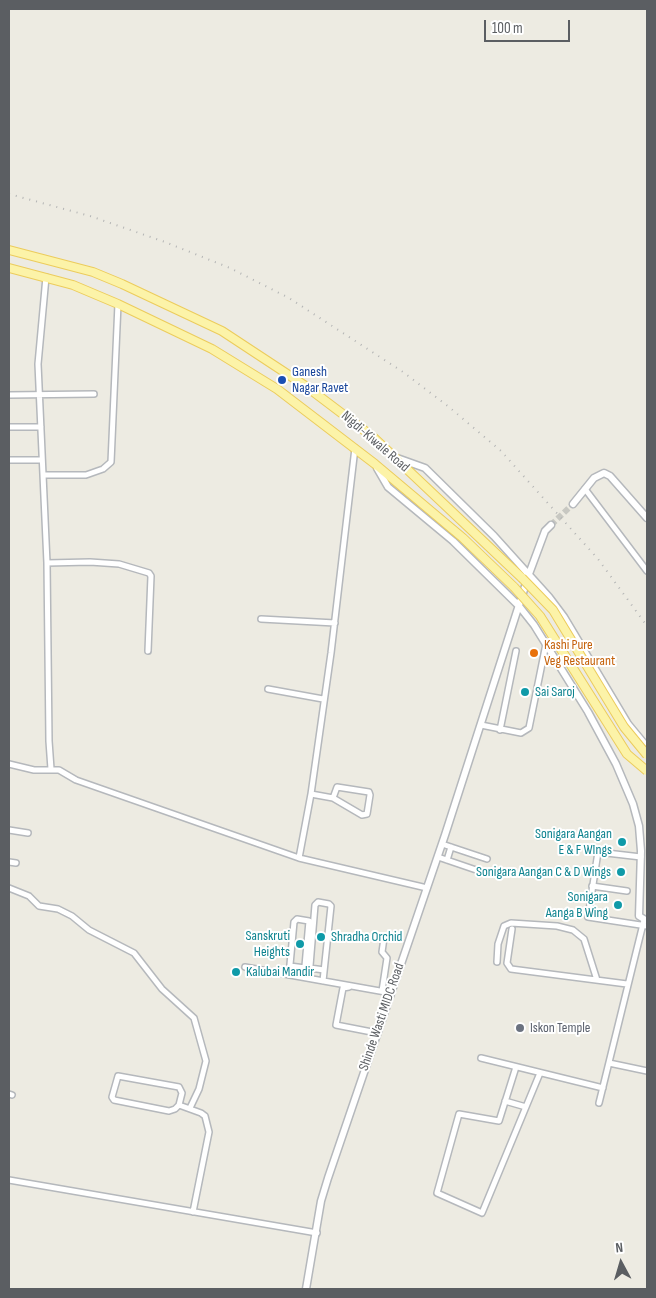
<!DOCTYPE html>
<html>
<head>
<meta charset="utf-8">
<style>
	body { margin:0 }
	#map { position:relative; width:656px; height:1298px; overflow:hidden; background:#edebe2; font-family:"Sofia Sans Condensed",sans-serif }
	canvas { display:block }
	.frame { position:absolute; inset:0; border:10px solid #5b5e62; pointer-events:none }
	.north { position:absolute; left:596px; top:1238px; width:50px; height:50px; -webkit-text-stroke:4px #fff; paint-order:stroke; rotate:354deg; font-size:14px; font-weight:700; line-height:20px; text-align:center; color:#5b5e62 }
	.north::after { content:''; display:block; margin:auto; width:18px; height:22px; background:#5b5e62; clip-path:polygon(50% 0,100% 100%,50% 72%,0 100%) }
	.scale { position:absolute; left:484px; top:20px; width:86px; height:22px; box-sizing:border-box; border:2px solid #5b5e62; border-top:0; padding-left:6px; font-size:15px; line-height:18px; white-space:nowrap; color:#5b5e62; -webkit-text-stroke:4px #fff; paint-order:stroke }
</style>
</head>
<body>
<div id="map">
<canvas width="656" height="1298"></canvas>
<div class="frame"></div>
<div class="north">N</div>
<div class="scale">100 m</div>
</div>
<script>
const ctx = document.querySelector('canvas').getContext('2d');
ctx.lineJoin = 'round';
const shape = rows => new Path2D(rows.map(r => 'M' + r).join(''));
function strokePath(path, color, width, dash) { ctx.strokeStyle = color; ctx.lineWidth = width; ctx.lineCap = dash ? 'butt' : 'round'; ctx.setLineDash(dash || []); ctx.stroke(path); }
function drawText(font, color, halo, rows, align = 'center') {
  ctx.font = font + ' "Sofia Sans Condensed",sans-serif'; ctx.lineWidth = 4; ctx.setLineDash([]); ctx.textBaseline = 'middle'; ctx.strokeStyle = halo; ctx.fillStyle = color; for (const [text, x, y, turn = 0] of rows) {
    ctx.save(); ctx.translate(x, y); ctx.rotate((+turn || 0) * Math.PI / 180); ctx.textAlign = isNaN(turn) ? turn : align; if (halo) ctx.strokeText(text, 0, 0); ctx.fillText(text, 0, 0); ctx.restore();
  }
}
const tertiaryTunnel = shape([
	[551,525,573,504]
]);
const minor = shape([
	[46,277,38,364,47,563,49,741,51,769],
	[9,395,94,394],
	[9,427,41,427],
	[9,460,42,460],
	[43,475,86,475,103,469,111,462,118,304],
	[585,489,647,571],
	[47,563,90,562,119,564,149,573,151,576,148,651],
	[261,619,335,623],
	[268,689,323,699],
	[481,725,521,733,529,728,546,644],
	[500,730,516,651],
	[9,764,34,770,59,770,76,780,299,858,427,888],
	[311,794,333,798,362,815,367,814,370,795,369,792,337,787,333,798],
	[9,830,28,833],
	[442,844,487,859],
	[438,857,485,873],
	[641,857,598,852,588,917,647,926],
	[299,858,311,794,331,653,355,448],
	[447,860,451,847],
	[9,862,16,863],
	[592,886,627,891],
	[9,888,29,896,39,906,58,909,72,916,89,930,134,953,162,989,194,1018,206,1061,199,1089,190,1108],
	[512,929,507,963,511,969,627,984],
	[497,962,498,944,504,926,511,923,557,926,573,930,584,939,597,980],
	[290,966,305,968],
	[245,967,391,993],
	[310,968,324,970],
	[289,975,294,922,297,919,309,921,304,977],
	[309,978,315,905,318,902,329,904,331,906,323,981],
	[349,987,343,988,336,1025,377,1033],
	[382,991,387,958,382,952,384,938],
	[481,1058,603,1088],
	[609,1063,647,1071],
	[516,1067,499,1121,459,1114,437,1193,482,1213,540,1073],
	[118,1076,179,1087,182,1093,179,1105,175,1109,169,1111,114,1100,112,1097,118,1076],
	[9,1094,12,1095],
	[505,1101,526,1107],
	[599,1103,644,920],
	[179,1105,201,1113,205,1116,209,1132,193,1212],
	[9,1180,317,1233]
]);
const tertiary = shape([
	[397,458,425,468,494,536,549,597,564,617,628,724,647,747],
	[377,468,388,487,453,541,519,606,534,625,588,712,616,764,633,804,639,826,641,851,639,916,647,921],
	[573,504,594,478,604,473,610,476,647,518],
	[306,1289,321,1201,328,1178,445,835,529,574,545,531,551,525]
]);
const primary = shape([
	[9,250,93,272,122,284,222,331,307,387,373,437,522,578],
	[9,268,73,285,118,304,212,349,277,389,375,464,463,538,514,587]
]);
const rail = shape([
	[9,194,90,216,165,242,230,268,289,298,403,372,449,407,501,451,598,559,647,626]
]);
const primaryBridge = shape([
	[522,578,553,610,624,727,647,755],
	[514,587,540,616,627,754,647,771]
]);
const markers = [
	[282,380,5,"#1a4fb4"],
	[534,653,5,"#e8710a"],
	[525,692,5,"#0f9aa8"],
	[622,842,5,"#0f9aa8"],
	[621,872,5,"#0f9aa8"],
	[618,905,5,"#0f9aa8"],
	[321,937,5,"#0f9aa8"],
	[300,944,5,"#0f9aa8"],
	[236,972,5,"#0f9aa8"],
	[520,1028,5,"#6b7280"]
];
const transitNames = [
	["Ganesh",292,372],
	["Nagar Ravet",292,388]
];
const streetNames = [
	["Nigdi-Kiwale Road",375,442,41],
	["Shinde Wasti MIDC Road",382,1017,-71]
];
const foodNames = [
	["Kashi Pure",544,645],
	["Veg Restaurant",544,661]
];
const cultureNames = [
	["Sai Saroj",535,692,"left"],
	["Sonigara Aangan",612,834],
	["E & F WIngs",612,850],
	["Sonigara Aangan C & D Wings",611,872],
	["Sonigara",608,897],
	["Aanga B Wing",608,913],
	["Sanskruti",290,936],
	["Heights",290,952],
	["Shradha Orchid",331,937,"left"],
	["Kalubai Mandir",246,972,"left"]
];
const worshipNames = [
	["Iskon Temple",530,1028]
];
strokePath(tertiaryTunnel, '#c8c8c2', 6, [6, 3]);
strokePath(minor, '#b5b8bc', 8);
strokePath(tertiary, '#b5b8bc', 9);
strokePath(primary, '#eccc5c', 10);
strokePath(minor, '#fff', 5);
strokePath(tertiary, '#fff', 6);
strokePath(primary, '#fcf3a8', 8);
strokePath(rail, '#b3b4b4', 2, [1, 6]);
strokePath(primaryBridge, '#eccc5c', 10, []);
strokePath(primaryBridge, '#fcf3a8', 8);
for (const [x, y, r, color] of markers) { const dot = new Path2D(); dot.arc(x, y, r, 0, 2 * Math.PI); ctx.fillStyle = color; ctx.fill(dot); strokePath(dot, '#fff', 2); }
drawText('14px', '#164399', '#fff', transitNames, 'left');
drawText('14px', '#5b5e62', '#fff', streetNames);
drawText('14px', '#c56008', '#fff', foodNames, 'left');
drawText('14px', '#0d838f', '#fff', cultureNames, 'right');
drawText('14px', '#5b616d', '#fff', worshipNames, 'left');
</script>
</body>
</html>
